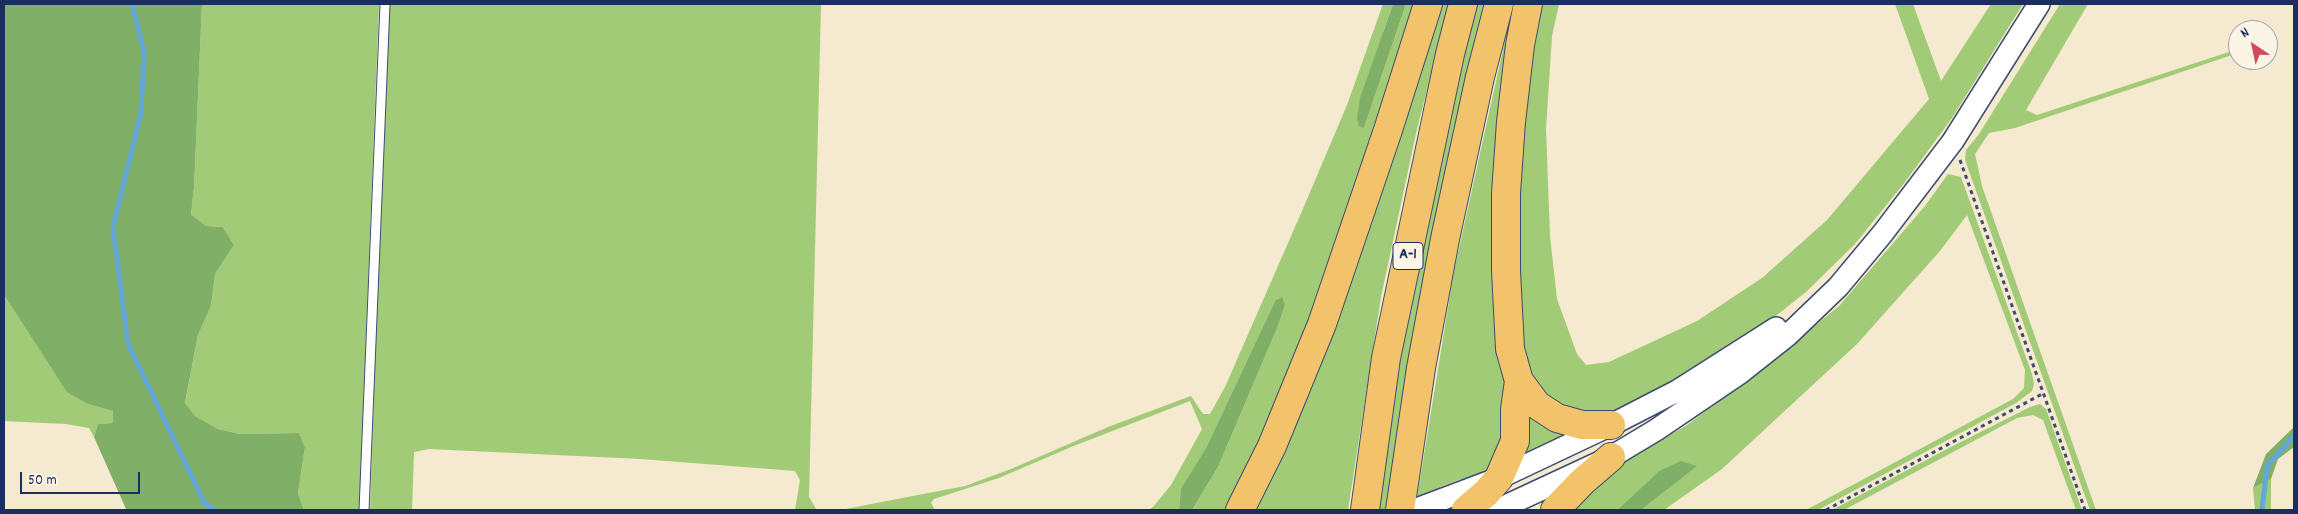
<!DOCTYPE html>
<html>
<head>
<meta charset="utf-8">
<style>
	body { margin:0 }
	#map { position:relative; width:2298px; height:514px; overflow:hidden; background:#f5e9d0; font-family:Dekko,sans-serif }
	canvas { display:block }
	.frame { position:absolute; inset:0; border:5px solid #1b2f5e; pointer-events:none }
	.north { position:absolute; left:2228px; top:20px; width:50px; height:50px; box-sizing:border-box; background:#fcf5e5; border:1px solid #a2a6af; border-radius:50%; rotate:326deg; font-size:14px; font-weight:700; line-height:20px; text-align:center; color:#1b2f5e }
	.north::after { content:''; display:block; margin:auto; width:18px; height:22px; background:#d1495b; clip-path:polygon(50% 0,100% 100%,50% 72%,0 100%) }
	.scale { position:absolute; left:20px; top:472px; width:120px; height:22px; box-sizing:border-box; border:2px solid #1b2f5e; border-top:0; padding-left:6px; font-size:15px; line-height:18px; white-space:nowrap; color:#1b2f5e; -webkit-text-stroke:4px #fcf5e5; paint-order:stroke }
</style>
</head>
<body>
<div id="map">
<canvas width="2298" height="514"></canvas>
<div class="frame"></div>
<div class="north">N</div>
<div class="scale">50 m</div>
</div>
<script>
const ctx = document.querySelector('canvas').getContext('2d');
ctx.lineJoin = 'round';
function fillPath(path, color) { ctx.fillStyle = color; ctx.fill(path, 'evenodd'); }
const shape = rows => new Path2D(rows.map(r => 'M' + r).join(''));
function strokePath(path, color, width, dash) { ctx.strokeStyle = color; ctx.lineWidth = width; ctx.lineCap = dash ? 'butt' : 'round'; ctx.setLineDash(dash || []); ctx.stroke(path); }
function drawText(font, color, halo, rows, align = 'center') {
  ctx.font = font + ' Dekko,sans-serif'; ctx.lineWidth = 5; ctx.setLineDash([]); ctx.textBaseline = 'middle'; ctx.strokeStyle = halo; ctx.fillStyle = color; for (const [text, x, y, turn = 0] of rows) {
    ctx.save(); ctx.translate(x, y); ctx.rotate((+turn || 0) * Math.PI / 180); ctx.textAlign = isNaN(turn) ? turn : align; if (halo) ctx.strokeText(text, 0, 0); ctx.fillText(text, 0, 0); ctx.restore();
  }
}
const green = shape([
	[202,4,379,4,359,510,304,510,298,493,305,447,299,433,240,434,218,429,195,416,185,404,198,335,211,306,215,274,234,245,223,227,206,226,191,216,194,188],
	[387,4,821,4,809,497,816,509,825,510,795,510,800,480,795,471,641,459,429,449,414,452,412,510,370,510],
	[1383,4,1393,4,1384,29,1364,128,1406,4,1415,4,1305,338,1229,510,1192,510,1218,467,1278,326,1285,305,1275,301,1206,448,1181,488,1179,510,1148,510,1153,507,1171,485,1202,429,1190,401,1071,447,999,478,934,499,931,503,935,510,840,510,965,486,1011,469,1108,427,1191,396,1203,414,1210,414,1225,387,1302,211,1347,105],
	[1436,4,1449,4,1417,129,1381,297,1348,510,1253,510],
	[1476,4,1487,4,1388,510,1376,510,1383,452,1431,195],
	[1540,4,1559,4,1552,36,1546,129,1550,236,1557,299,1577,354,1586,365,1609,362,1697,321,1762,278,1827,220,1929,99,1895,4,1913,4,1941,81,1991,4,2023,4,1952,118,1905,182,1855,244,1806,292,1763,326,1704,365,1620,409,1598,413,1575,412,1540,395,1522,355,1518,325,1520,153,1530,57],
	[2060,4,2088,4,2026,110,2037,115,2238,49,2238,53,2015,128,1989,133,1975,154,1982,186,2096,510,2090,510,1965,160,1966,150,1979,134],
	[1508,27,1513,28,1507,430,1498,466,1463,484,1461,479,1440,487,1441,510,1415,510,1454,271],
	[1948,174,1961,177,2032,374,2034,384,2032,391,2016,403,1818,510,1806,510,2013,399,2024,388,2025,370,1967,215,1940,251,1857,344,1722,469,1664,510,1641,510,1696,466,1659,471,1617,510,1570,510,1619,465,1687,425,1771,361,1839,306,1925,206],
	[4,295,67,391,88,404,114,411,113,423,98,424,94,437,89,428,66,424,4,421],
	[2040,404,2046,409,2082,510,2076,510,2043,420,2033,415,2017,418,1844,510,1832,510,1947,449,2030,407],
	[1526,409,1571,434,1521,457],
	[2271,479,2271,510,2255,510,2253,488]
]);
const forest = shape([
	[4,4,202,4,194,188,191,215,206,226,223,227,234,245,215,274,211,306,198,335,185,403,195,416,218,429,240,434,299,433,305,447,298,493,304,510,126,509,94,437,98,424,113,423,113,411,88,404,67,392,4,295],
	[1393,4,1406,4,1364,128,1359,126,1357,118,1360,98],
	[1282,297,1285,305,1278,326,1218,467,1192,510,1179,510,1181,488,1206,448,1275,301],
	[2294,427,2294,447,2278,459,2271,479,2253,488,2266,454],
	[1681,461,1697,466,1641,510,1617,510,1659,471]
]);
const stream = shape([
	[132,4,144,52,141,113,113,227,128,344,205,504,215,510],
	[2262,510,2267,466,2294,436]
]);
const path = shape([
	[1960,160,2085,510],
	[1826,510,2044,393]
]);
const service = shape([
	[364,510,385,4]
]);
const tertiary = shape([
	[1414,510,1499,478,1611,425,1677,391,1776,328],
	[1497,510,1611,457,1656,430,1740,373,1788,335,1838,287,1883,233,1953,141,2039,4]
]);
const motorway = shape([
	[1528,4,1520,45,1511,122,1506,193,1506,271,1510,349,1519,381,1537,405,1557,418,1582,425,1611,425],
	[1240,510,1272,446,1322,324,1388,130,1428,4],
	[1365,510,1386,358,1450,54,1463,4],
	[1400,510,1421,368,1445,239,1480,77,1499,4],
	[1466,510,1486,493,1499,478,1515,441,1515,409,1519,381],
	[1555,510,1582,482,1611,457]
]);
const shields = [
	[1408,256,30]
];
const shieldNames = [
	["A-1",1408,256]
];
fillPath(green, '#a1cb76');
fillPath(forest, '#80af67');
strokePath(stream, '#63a8d8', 5);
strokePath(service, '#3c4b6f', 11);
strokePath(tertiary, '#3c4b6f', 24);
strokePath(motorway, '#3c4b6f', 30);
strokePath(path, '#3c4b6f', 3, [4, 4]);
strokePath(service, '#fff', 9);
strokePath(tertiary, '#fff', 21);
strokePath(motorway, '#f2c36a', 28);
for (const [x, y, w] of shields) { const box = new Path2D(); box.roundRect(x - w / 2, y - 13.5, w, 27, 4); ctx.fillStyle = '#fcf5e5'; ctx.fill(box); strokePath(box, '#1b2f5e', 1); }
drawText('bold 16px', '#1b2f5e', null, shieldNames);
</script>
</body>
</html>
